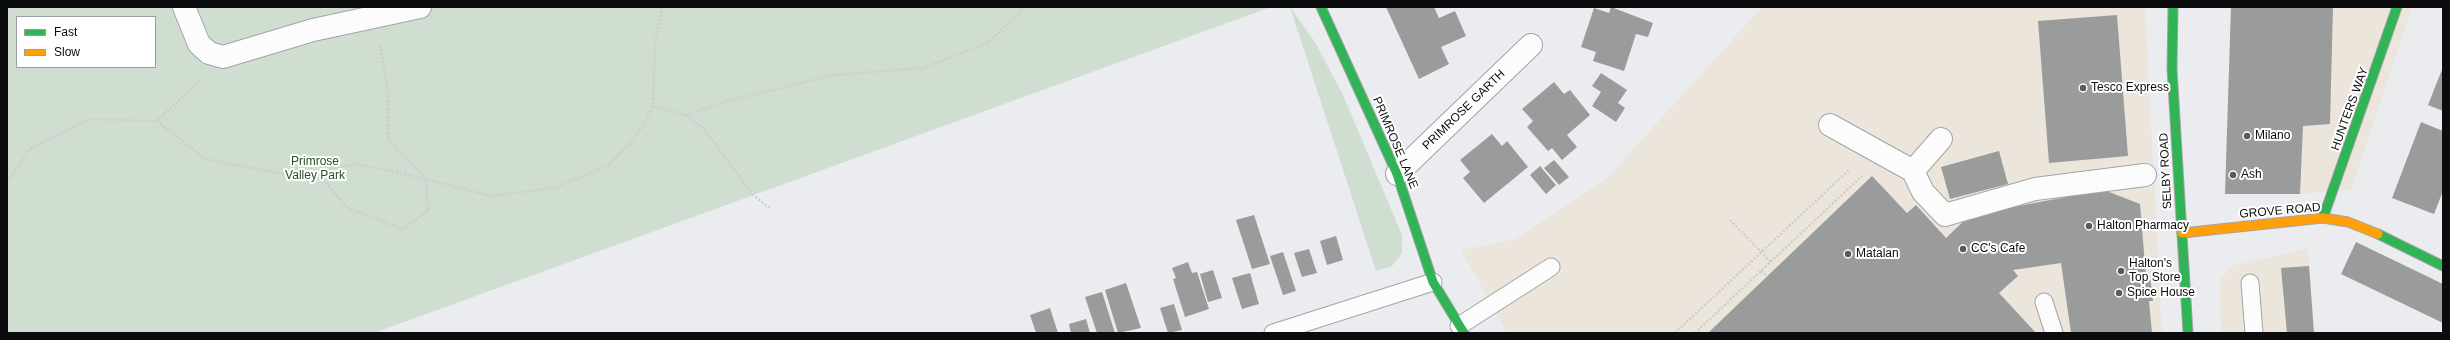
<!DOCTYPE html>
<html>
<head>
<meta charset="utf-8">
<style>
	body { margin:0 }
	#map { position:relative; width:2450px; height:340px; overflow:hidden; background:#eaecef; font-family:Arial,sans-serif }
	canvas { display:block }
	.frame { position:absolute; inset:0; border:8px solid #0b0c0e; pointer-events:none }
	.legend { position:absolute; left:16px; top:16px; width:140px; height:52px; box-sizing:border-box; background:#fff; border:1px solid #9d9e9f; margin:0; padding:5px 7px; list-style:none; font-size:12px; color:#0b0c0e }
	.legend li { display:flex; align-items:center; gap:8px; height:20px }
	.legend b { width:20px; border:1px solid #9d9e9f }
</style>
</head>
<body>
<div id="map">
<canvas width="2450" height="340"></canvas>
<div class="frame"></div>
<ul class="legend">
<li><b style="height:5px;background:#30b455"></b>Fast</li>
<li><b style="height:5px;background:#ff9f0a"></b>Slow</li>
</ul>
</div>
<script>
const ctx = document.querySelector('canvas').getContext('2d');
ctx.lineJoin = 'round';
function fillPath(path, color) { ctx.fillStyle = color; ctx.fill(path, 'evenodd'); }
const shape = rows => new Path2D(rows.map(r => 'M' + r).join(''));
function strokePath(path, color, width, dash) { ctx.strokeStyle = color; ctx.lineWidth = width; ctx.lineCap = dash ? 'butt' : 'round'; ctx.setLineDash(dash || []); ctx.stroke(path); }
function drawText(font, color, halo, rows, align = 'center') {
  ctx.font = font + ' Arial,sans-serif'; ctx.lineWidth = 4; ctx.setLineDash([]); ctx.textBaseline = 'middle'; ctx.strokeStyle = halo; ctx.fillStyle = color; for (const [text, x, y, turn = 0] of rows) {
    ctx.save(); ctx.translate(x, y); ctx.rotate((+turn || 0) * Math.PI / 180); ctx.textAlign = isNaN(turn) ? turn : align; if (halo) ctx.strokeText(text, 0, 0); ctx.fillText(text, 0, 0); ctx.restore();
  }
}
const commercial = shape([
	[1762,7,2145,7,2162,333,1507,333,1461,250,1516,239,1607,178],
	[2231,7,2412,7,2351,190,2300,194,2225,194],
	[2308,248,2314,333,2221,333,2220,280,2231,266]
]);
const green = shape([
	[7,7,1271,7,374,333,7,333],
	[17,17,155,17,155,67,17,67],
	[1290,7,1315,42,1343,95,1402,235,1402,253,1392,266,1376,271]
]);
const building = shape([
	[1386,7,1434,7,1439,18,1455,11,1466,36,1441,47,1449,64,1419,79],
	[1611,7,1653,23,1648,37,1636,34,1624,71,1593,61,1596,52,1581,47,1594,8,1609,13],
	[2231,7,2333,7,2330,124,2303,126,2300,194,2225,194],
	[2117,15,2128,156,2049,163,2038,21],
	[2443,67,2443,111,2428,105],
	[1601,73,1627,90,1618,103,1625,108,1616,122,1592,106,1601,92,1592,86],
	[1554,82,1564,94,1570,90,1590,115,1567,135,1577,147,1562,160,1552,148,1548,151,1527,127,1533,121,1522,109],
	[2421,122,2443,131,2443,191,2434,214,2392,198],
	[1492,134,1502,146,1507,141,1528,167,1484,203,1463,178,1470,172,1460,160],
	[1999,151,2008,184,1950,199,1941,167],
	[1554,160,1569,177,1559,185,1544,168],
	[1540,166,1556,185,1546,194,1530,175],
	[1872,176,1907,213,1916,205,1946,238,1970,215,2104,190,2140,204,2146,277,2150,276,2153,301,2149,301,2152,333,2071,333,2061,263,2013,270,2018,276,1999,293,2036,333,1708,333],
	[1254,215,1270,264,1252,269,1236,220],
	[1336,236,1343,260,1327,265,1320,241],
	[2356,242,2443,284,2443,323,2341,274],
	[1309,249,1317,273,1302,277,1294,253],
	[1283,252,1296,291,1283,295,1270,256],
	[1188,262,1192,273,1197,272,1209,309,1185,317,1173,279,1176,278,1172,268],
	[2309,266,2314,333,2287,333,2281,268],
	[1213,270,1222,298,1208,302,1200,274],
	[1250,273,1259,304,1242,309,1232,278],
	[1126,283,1141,328,1118,333,1105,290],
	[1102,292,1115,333,1097,333,1085,297],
	[1174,304,1182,330,1168,333,1160,308],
	[1050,308,1058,333,1036,333,1030,315],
	[1086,319,1090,333,1071,333,1069,324]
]);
const path = shape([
	[662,7,655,45,653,106,686,115,728,101,834,75,923,68,987,43,1021,12,1022,7],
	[380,45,388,92,388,140,426,179,491,196,554,188,608,166,636,137,653,106],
	[686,115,705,130,753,195,771,209],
	[157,121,205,159,294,176,317,171,356,164,426,179,428,211,402,229,346,207,317,171],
	[7,182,30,149,89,119,157,121,200,80],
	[1730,220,1771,262],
	[1761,271,1767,276],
	[1675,333,1850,169],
	[1695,333,1862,176]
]);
const lane = shape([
	[2250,283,2254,333],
	[2044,302,2054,333],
	[1459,326,1551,267],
	[1273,333,1433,282]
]);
const street = shape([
	[184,7,199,44,209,53,223,57,313,30,420,7],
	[1830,125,1913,171,1923,192,1945,215,2035,189,2145,175],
	[1913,171,1941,139],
	[1397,174,1531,45]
]);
const fast = shape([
	[1321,7,1397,174,1433,282,1464,333],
	[2173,7,2172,69,2188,333],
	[2323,218,2397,7],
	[2378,234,2443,266]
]);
const slow = shape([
	[2182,233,2323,218,2348,222,2378,234]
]);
const markers = [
	[2083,88,4,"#595a5d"],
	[2247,136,4,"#595a5d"],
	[2233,175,4,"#595a5d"],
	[2089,226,4,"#595a5d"],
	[1963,249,4,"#595a5d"],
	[1848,254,4,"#595a5d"],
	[2121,271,4,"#595a5d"],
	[2119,293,4,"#595a5d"]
];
const poiNames = [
	["Tesco Express",2091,88],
	["Milano",2255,136],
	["Ash",2241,175],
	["Halton Pharmacy",2097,226],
	["CC's Cafe",1971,249],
	["Matalan",1856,254],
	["Halton's",2129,264],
	["Top Store",2129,278],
	["Spice House",2127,293]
];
const streetNames = [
	["HUNTERS WAY",2350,109,-70],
	["PRIMROSE GARTH",1464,110,-44],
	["PRIMROSE LANE",1395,143,67],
	["SELBY ROAD",2166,171,-93],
	["GROVE ROAD",2280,211,-5]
];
const parkNames = [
	["Primrose",315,162],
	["Valley Park",315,176]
];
fillPath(commercial, '#ece5dc');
fillPath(green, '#cfded0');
fillPath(building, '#9a9b9b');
strokePath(lane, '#a3a4a6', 19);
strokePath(street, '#a3a4a6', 24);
strokePath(fast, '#a3a4a6', 11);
strokePath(slow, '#a3a4a6', 11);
strokePath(path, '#cccdce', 2.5, [2, 2]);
strokePath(lane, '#fcfcfd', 17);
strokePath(street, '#fcfcfd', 22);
strokePath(fast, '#30b455', 9);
strokePath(slow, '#ff9f0a', 9);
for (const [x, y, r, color] of markers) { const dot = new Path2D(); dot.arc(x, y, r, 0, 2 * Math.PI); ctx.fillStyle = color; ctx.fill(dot); strokePath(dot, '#fff', 1.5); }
drawText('12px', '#0b0c0e', '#fff', poiNames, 'left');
drawText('12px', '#0b0c0e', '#fff', streetNames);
drawText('12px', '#255223', '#fff', parkNames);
</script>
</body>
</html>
